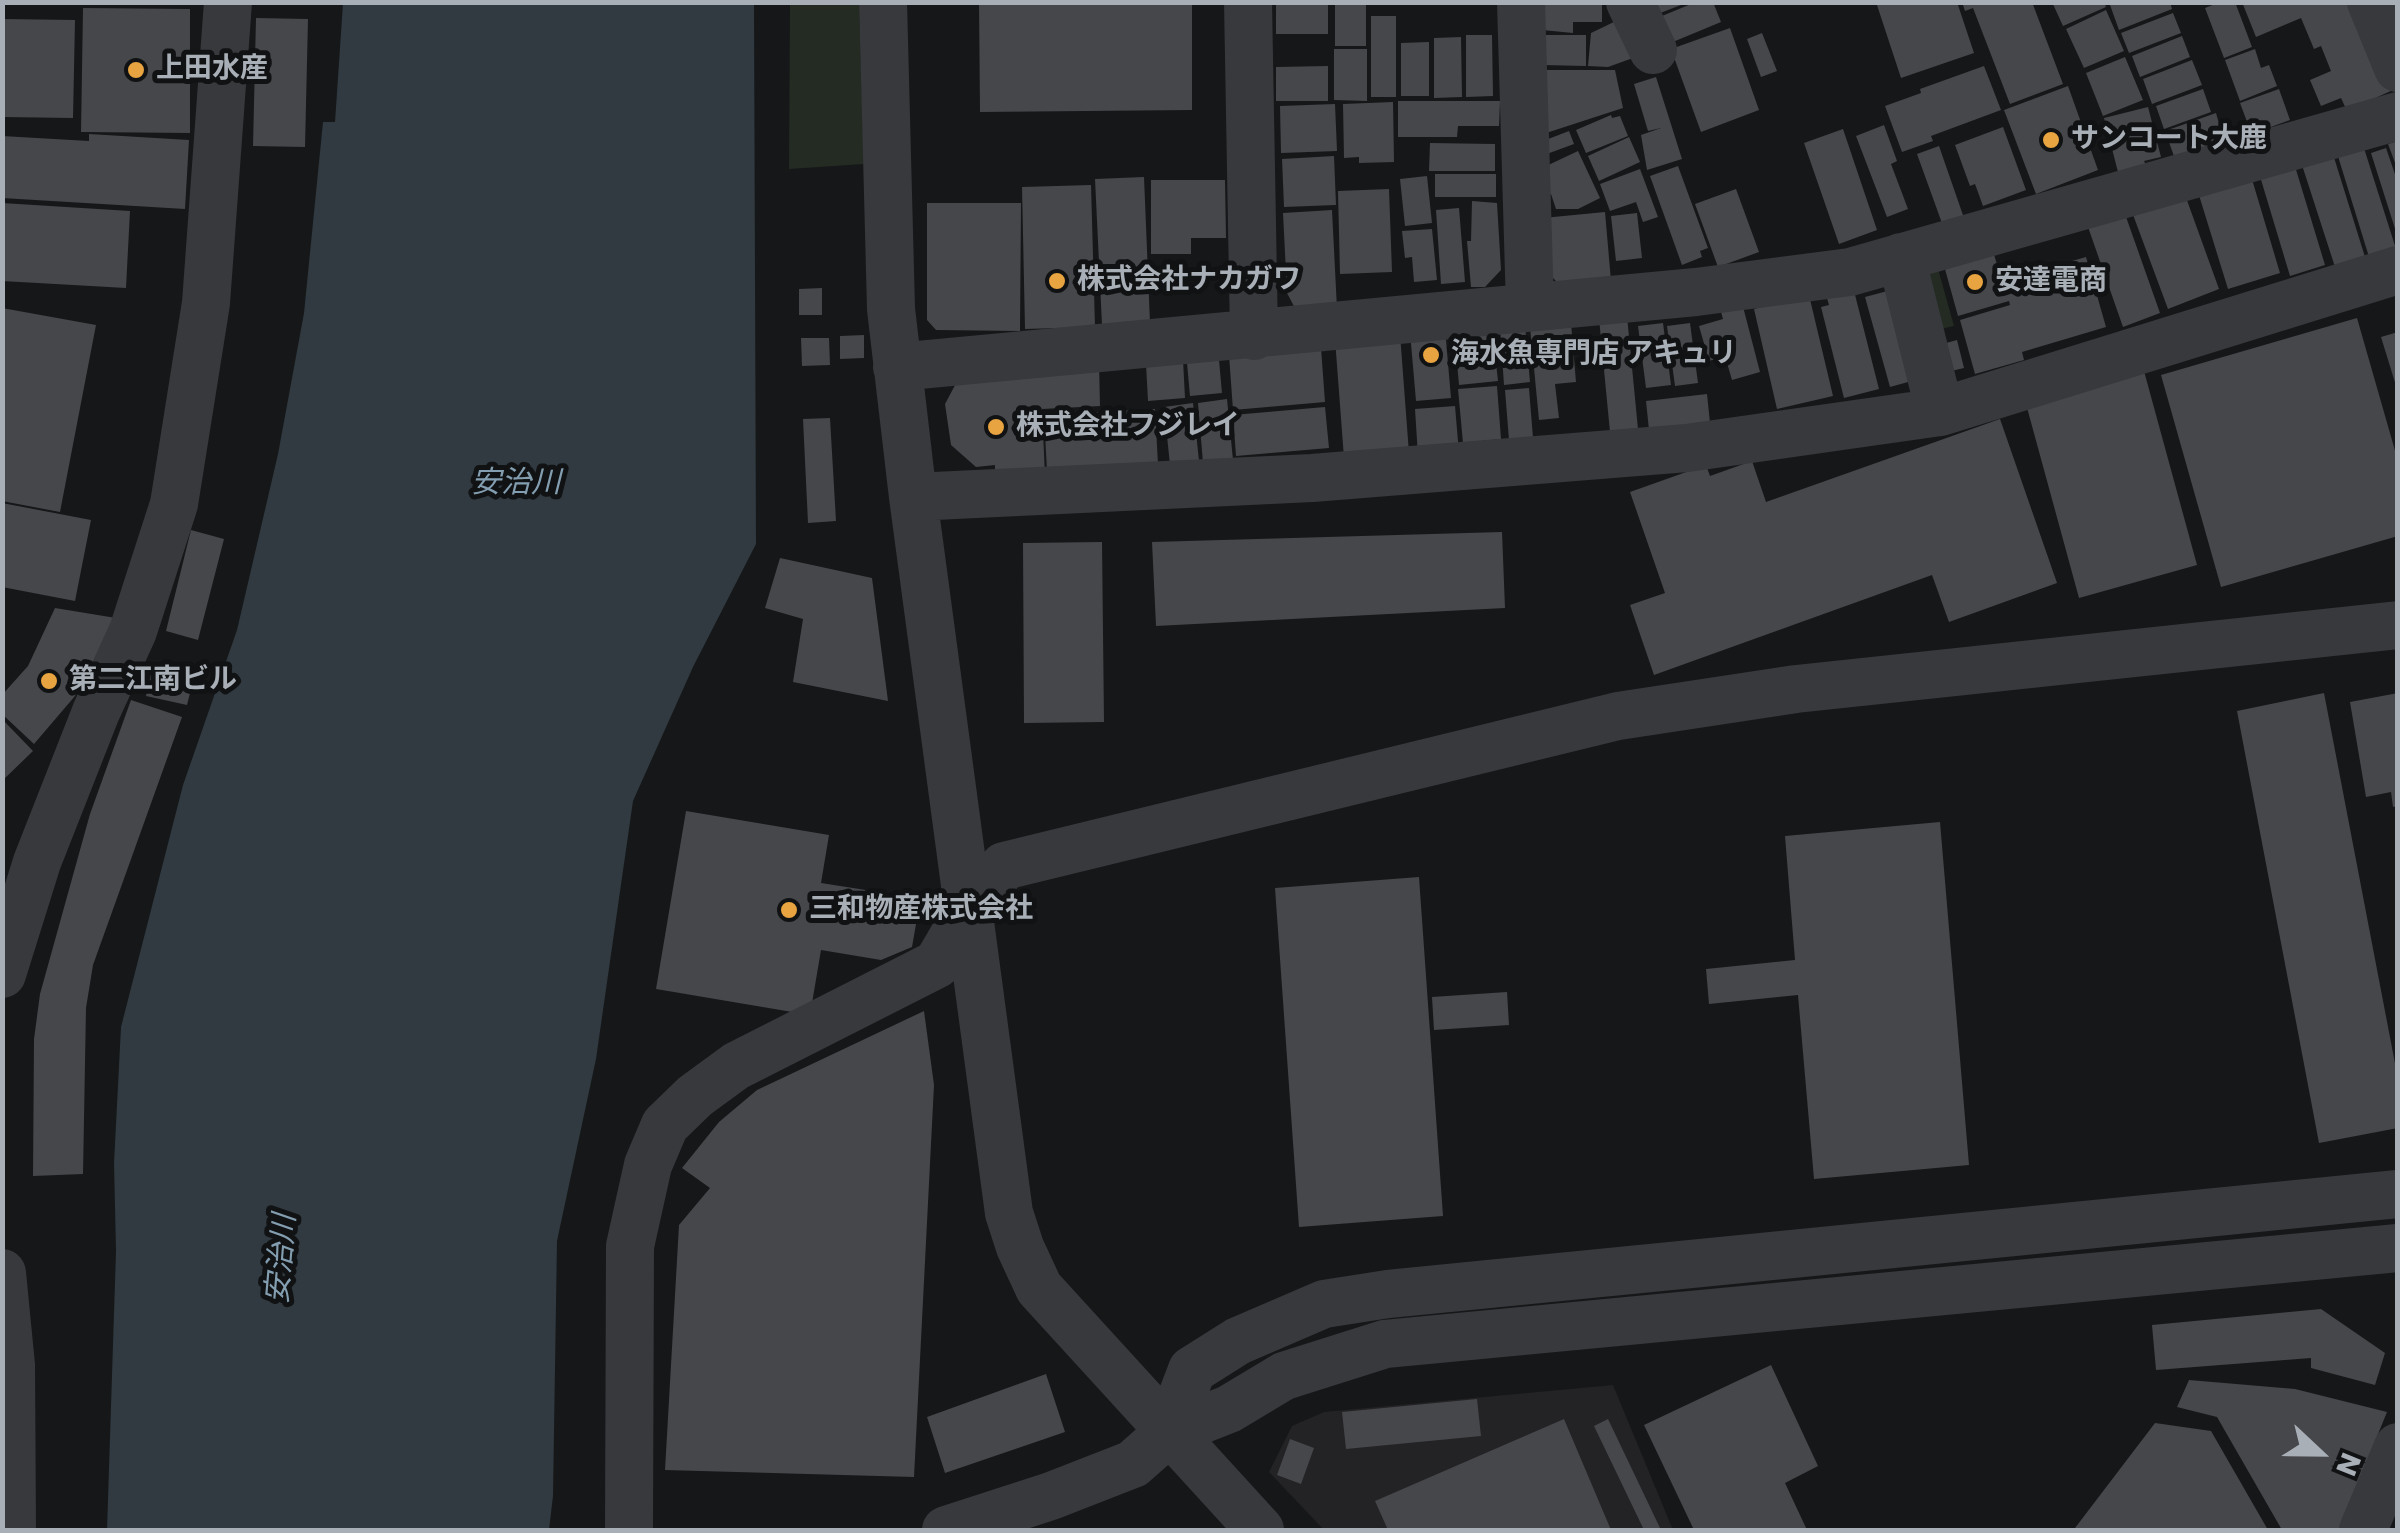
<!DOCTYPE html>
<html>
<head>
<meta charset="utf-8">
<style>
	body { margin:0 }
	#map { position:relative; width:2400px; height:1533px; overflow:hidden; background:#161718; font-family:Poppins,sans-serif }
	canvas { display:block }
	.frame { position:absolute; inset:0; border:5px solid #a9afb7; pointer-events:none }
	.north { position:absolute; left:2270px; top:1403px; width:100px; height:100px; -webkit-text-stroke:8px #111213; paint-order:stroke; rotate:112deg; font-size:28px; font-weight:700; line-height:40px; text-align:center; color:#a9afb7 }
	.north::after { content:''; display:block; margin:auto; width:35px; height:45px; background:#a9afb7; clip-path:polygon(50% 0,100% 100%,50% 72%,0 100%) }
</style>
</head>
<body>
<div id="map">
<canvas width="2400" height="1533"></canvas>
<div class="frame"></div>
<div class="north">N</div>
</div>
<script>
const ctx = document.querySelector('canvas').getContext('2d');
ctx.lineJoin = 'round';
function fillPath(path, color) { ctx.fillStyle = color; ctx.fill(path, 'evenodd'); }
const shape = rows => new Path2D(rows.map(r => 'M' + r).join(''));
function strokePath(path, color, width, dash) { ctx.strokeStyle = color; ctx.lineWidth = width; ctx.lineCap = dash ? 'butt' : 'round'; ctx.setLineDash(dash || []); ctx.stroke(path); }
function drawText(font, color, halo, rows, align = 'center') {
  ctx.font = font + ' Poppins,"Noto Sans JP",sans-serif'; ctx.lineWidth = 10; ctx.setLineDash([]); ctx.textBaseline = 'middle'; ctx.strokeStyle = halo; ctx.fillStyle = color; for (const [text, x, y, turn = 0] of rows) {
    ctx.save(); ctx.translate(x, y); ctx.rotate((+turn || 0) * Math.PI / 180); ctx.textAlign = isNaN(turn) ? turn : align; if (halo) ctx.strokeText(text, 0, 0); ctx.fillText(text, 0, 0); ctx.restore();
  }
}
const built = shape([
	[1613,1385,1673,1530,1324,1530,1269,1472,1292,1426,1324,1412]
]);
const green = shape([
	[790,3,859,3,864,164,789,169],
	[1937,265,1954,326,1932,331,1922,269]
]);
const water = shape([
	[343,3,754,3,756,544,693,667,633,801,596,1059,557,1241,553,1496,549,1530,107,1530,116,1251,114,1163,121,1027,183,785,237,630,278,454,304,313,323,122,335,122]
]);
const building = shape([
	[979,2,1192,2,1192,110,980,112],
	[1276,2,1328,2,1328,34,1276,34],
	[1335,2,1366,2,1366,46,1335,46],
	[1541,2,1602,2,1602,22,1573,22,1573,33,1542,30],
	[1644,2,1686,2,1686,3,1650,17],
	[1696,2,1713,2,1721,22,1668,44,1657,18],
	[1876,2,1957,2,1974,53,1901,78],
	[1962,2,2032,2,2063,84,2010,104,1973,8,1965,11],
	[2052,2,2104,2,2106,7,2063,26],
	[2117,2,2170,2,2172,9,2119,30,2110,5],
	[2220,2,2235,2,2252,47,2224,58,2205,8],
	[2242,2,2360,2,2395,89,2347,111,2341,98,2321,106,2310,80,2331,71,2321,46,2314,49,2301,18,2256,37],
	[83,8,190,9,190,133,81,132],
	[2106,10,2124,51,2084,68,2066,29],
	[2173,13,2181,33,2129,53,2121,33],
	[1371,16,1396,16,1396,97,1371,97],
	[256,18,308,19,305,147,253,146],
	[2,19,75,20,73,118,2,117],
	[1620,19,1633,58,1608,67,1588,66,1591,33],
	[1730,28,1759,110,1701,132,1671,49],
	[1762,33,1777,71,1761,77,1747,39],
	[1466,35,1492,35,1493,96,1466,97],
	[1541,35,1586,35,1586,66,1542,65],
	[2182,36,2190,57,2140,77,2132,56],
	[1461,37,1462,97,1434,98,1434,38],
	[1429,42,1429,96,1401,96,1401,43],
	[1334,49,1367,49,1367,101,1334,100],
	[2255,49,2261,68,2269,65,2277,86,2240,101,2225,60],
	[2125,57,2143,100,2103,116,2086,73],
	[2192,60,2202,85,2152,104,2143,79],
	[1328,66,1328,101,1276,101,1276,67],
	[1984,66,2001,110,1931,136,1933,141,1902,152,1885,106,1921,93,1920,89],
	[1538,70,1615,70,1623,108,1540,135],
	[1656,77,1682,159,1647,170,1641,135,1661,128,1648,131,1634,84],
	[2068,86,2098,170,2036,194,2004,110],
	[2203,89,2211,112,2164,129,2156,106],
	[2279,89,2290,120,2257,132,2249,127,2240,103],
	[1398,101,1500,101,1499,126,1458,126,1457,137,1398,137],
	[1393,102,1394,162,1359,163,1359,157,1344,158,1343,104],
	[1335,104,1337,151,1281,153,1280,106],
	[2148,107,2161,157,2144,161,2146,165,2118,172,2104,118],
	[2216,113,2222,134,2215,144,2175,159,2165,131],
	[1611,115,1612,118,1620,116,1628,136,1586,153,1576,130],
	[1884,125,1897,161,1891,164,1908,209,1887,217,1856,136],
	[2003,127,2026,190,1983,206,1975,184,1970,186,1955,145],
	[1843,129,1877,230,1839,244,1804,143],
	[1569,131,1574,144,1544,155,1543,141],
	[89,134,189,140,185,209,2,198,2,136,89,141],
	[1629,137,1640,162,1599,181,1588,156],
	[2398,141,2398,168,2397,168,2388,144],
	[1430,143,1495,144,1495,171,1429,171],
	[2363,145,2396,249,2369,257,2337,153],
	[1939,146,1964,218,1943,226,1917,154],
	[2386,148,2398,183,2397,235,2371,153],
	[1578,151,1600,198,1578,209,1556,209,1551,194,1545,196,1542,168],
	[2332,151,2365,257,2335,267,2301,162],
	[1334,156,1336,205,1284,207,1282,159],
	[2294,163,2325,265,2290,276,2259,173],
	[1678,166,1708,248,1700,251,1702,257,1682,265,1650,176],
	[1640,169,1658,217,1643,222,1636,202,1610,211,1600,184],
	[1435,174,1496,174,1496,197,1435,197],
	[1427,176,1432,223,1405,226,1400,179],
	[2251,176,2280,273,2228,289,2198,192],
	[1144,177,1150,323,1102,325,1095,179],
	[1151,180,1225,180,1226,238,1191,238,1191,254,1151,254],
	[1091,185,1095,327,1025,329,1022,187],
	[1389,189,1392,272,1340,274,1338,191],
	[1736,189,1759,252,1718,267,1695,204],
	[2184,192,2219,289,2168,309,2132,212],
	[1472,201,1497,203,1501,270,1485,287,1471,287,1467,241,1471,241],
	[2,203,130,211,126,288,2,281],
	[927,203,1021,203,1020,331,936,330,927,320],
	[1459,208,1465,282,1441,284,1436,210],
	[1332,210,1337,309,1297,312,1287,293,1283,213],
	[1605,212,1611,281,1563,288,1548,273,1543,218],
	[1637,213,1642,258,1616,261,1611,216],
	[2125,214,2160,313,2123,327,2088,227],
	[1432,229,1437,280,1414,282,1412,257,1405,258,1402,231],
	[1992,248,2002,281,2086,257,2106,327,2022,352,2024,360,1975,374,1960,320,2010,305,2009,301,1958,316,1943,262],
	[1852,283,1879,389,1844,398,1821,307,1829,305,1825,291],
	[822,288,822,315,799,315,799,289],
	[1895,289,1919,379,1890,387,1865,297],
	[1809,295,1833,396,1777,409,1754,309],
	[1741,299,1760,372,1732,380,1725,356,1709,361,1699,326,1723,319,1719,305],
	[2,308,96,325,60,512,2,501],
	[1627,316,1638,429,1610,432,1599,318],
	[2357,318,2398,461,2398,536,2221,587,2161,375],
	[1571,323,1576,382,1555,384,1559,418,1539,420,1530,327],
	[1663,323,1671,385,1646,388,1638,326],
	[1690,323,1698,383,1675,386,1667,326],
	[1525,325,1530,382,1504,385,1500,327],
	[1492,327,1498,381,1459,385,1454,330],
	[1445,329,1451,398,1416,401,1410,332],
	[2398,332,2398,389,2397,389,2381,337],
	[1400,334,1409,453,1344,458,1335,339],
	[864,335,864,358,840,359,840,336],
	[801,338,829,338,830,365,802,366],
	[1957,340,1964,368,1947,372,1939,345],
	[1321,348,1325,402,1233,410,1229,355],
	[1183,360,1185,398,1148,401,1146,364],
	[1219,360,1222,393,1190,396,1187,363],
	[1099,363,1100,406,1042,409,1045,476,995,476,995,465,976,467,951,445,945,404,961,374],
	[2144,371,2197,565,2079,598,2026,404],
	[1497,386,1501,439,1463,443,1458,389],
	[1529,388,1533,438,1509,440,1505,390],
	[1707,394,1710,423,1649,430,1646,401],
	[1227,399,1233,460,1203,463,1198,403],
	[1193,403,1199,461,1170,465,1164,407],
	[1455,406,1459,453,1418,456,1415,409],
	[1325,407,1329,448,1236,456,1233,415],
	[1155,409,1158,464,1047,471,1044,415],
	[830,418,836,521,808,523,803,419],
	[2000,419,2057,583,1949,622,1932,575,1654,675,1630,605,1665,593,1630,492,1706,465,1710,476,1752,461,1766,502],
	[2,503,91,520,75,601,2,587],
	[191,530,224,539,198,640,166,631],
	[1502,532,1505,608,1156,626,1152,542],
	[1102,542,1104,722,1024,723,1023,543],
	[780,558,872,578,888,701,793,682,803,619,765,608],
	[55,608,116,618,75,696,34,744,2,714,2,695,28,666],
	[151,673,193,681,187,705,146,696],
	[2324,693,2398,1079,2398,1128,2319,1143,2237,711],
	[2398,693,2398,806,2393,807,2391,792,2366,797,2350,702],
	[131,700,182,717,93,965,86,1008,83,1174,33,1176,34,1039,40,994,90,814],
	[2,719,33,751,2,781],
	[686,811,829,835,821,883,904,896,916,924,912,947,881,960,821,950,810,1015,656,989],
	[1940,822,1969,1165,1814,1179,1798,995,1709,1004,1706,969,1795,960,1785,836],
	[1419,877,1443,1216,1299,1227,1275,888],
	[1507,992,1509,1025,1434,1030,1432,997],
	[924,1011,934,1085,914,1477,665,1470,679,1225,710,1188,682,1168,719,1122,757,1090],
	[2321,1309,2385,1353,2375,1385,2311,1368,2311,1358,2156,1370,2152,1325],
	[1771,1365,1818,1466,1785,1483,1807,1530,1694,1530,1644,1425],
	[1046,1374,1065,1432,945,1473,927,1417],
	[2189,1380,2295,1389,2387,1412,2339,1530,2282,1530,2217,1417,2177,1407],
	[1477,1399,1481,1436,1346,1449,1342,1412],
	[1564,1419,1611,1530,1388,1530,1375,1501],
	[1608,1419,1661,1530,1644,1530,1594,1426],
	[2155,1423,2211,1431,2268,1530,2076,1530,2075,1528],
	[1290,1439,1314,1448,1301,1484,1277,1475]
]);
const minor = shape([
	[883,2,891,309,913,497,1009,1213,1020,1247,1039,1288,1260,1530],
	[1248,2,1254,336],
	[1521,2,1530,307],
	[1630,2,1653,50],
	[2371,2,2398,68],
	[1901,257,1940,412],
	[897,367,1696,292,1850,272,2398,116],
	[913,497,1312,478,1687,448,1940,412,2398,270],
	[2,974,37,862,96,712,133,631,174,504,206,303,228,2],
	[2,1273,11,1365,12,1530],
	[1168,1433,1192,1370,1238,1341,1324,1304,1388,1294,2398,1194],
	[629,1530,630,1246,648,1165,665,1125,695,1096,736,1066,937,964,968,911,1004,866,1618,716,1796,689,2398,625],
	[946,1530,1051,1496,1133,1464,1168,1433,1229,1409,1284,1376,1385,1344,2398,1248],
	[2363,1530,2398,1447]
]);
const markers = [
	[136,70,10,"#e7a440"],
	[2051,140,10,"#e7a440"],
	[1057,281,10,"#e7a440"],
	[1975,282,10,"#e7a440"],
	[1431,355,10,"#e7a440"],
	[996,427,10,"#e7a440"],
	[49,681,10,"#e7a440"],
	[789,910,10,"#e7a440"]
];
const poiNames = [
	["上田水産",156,70],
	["サンコート大鹿",2071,140],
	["株式会社ナカガワ",1077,281],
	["安達電商",1995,282],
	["海水魚専門店 アキュリ",1451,355],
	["株式会社フジレイ",1016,427],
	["第二江南ビル",69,681],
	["三和物産株式会社",809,910]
];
const waterNames = [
	["安治川",516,484],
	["安治川",283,1259,-85]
];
fillPath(built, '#232325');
fillPath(green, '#232b23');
fillPath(water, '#303a40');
fillPath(building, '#46474b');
strokePath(minor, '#38393d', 48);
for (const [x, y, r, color] of markers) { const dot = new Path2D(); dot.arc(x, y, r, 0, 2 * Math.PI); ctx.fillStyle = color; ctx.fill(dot); strokePath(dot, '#111213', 4); }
drawText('bold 28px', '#a9afb7', '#111213', poiNames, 'left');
drawText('italic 30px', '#839eb0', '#111213', waterNames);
</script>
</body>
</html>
